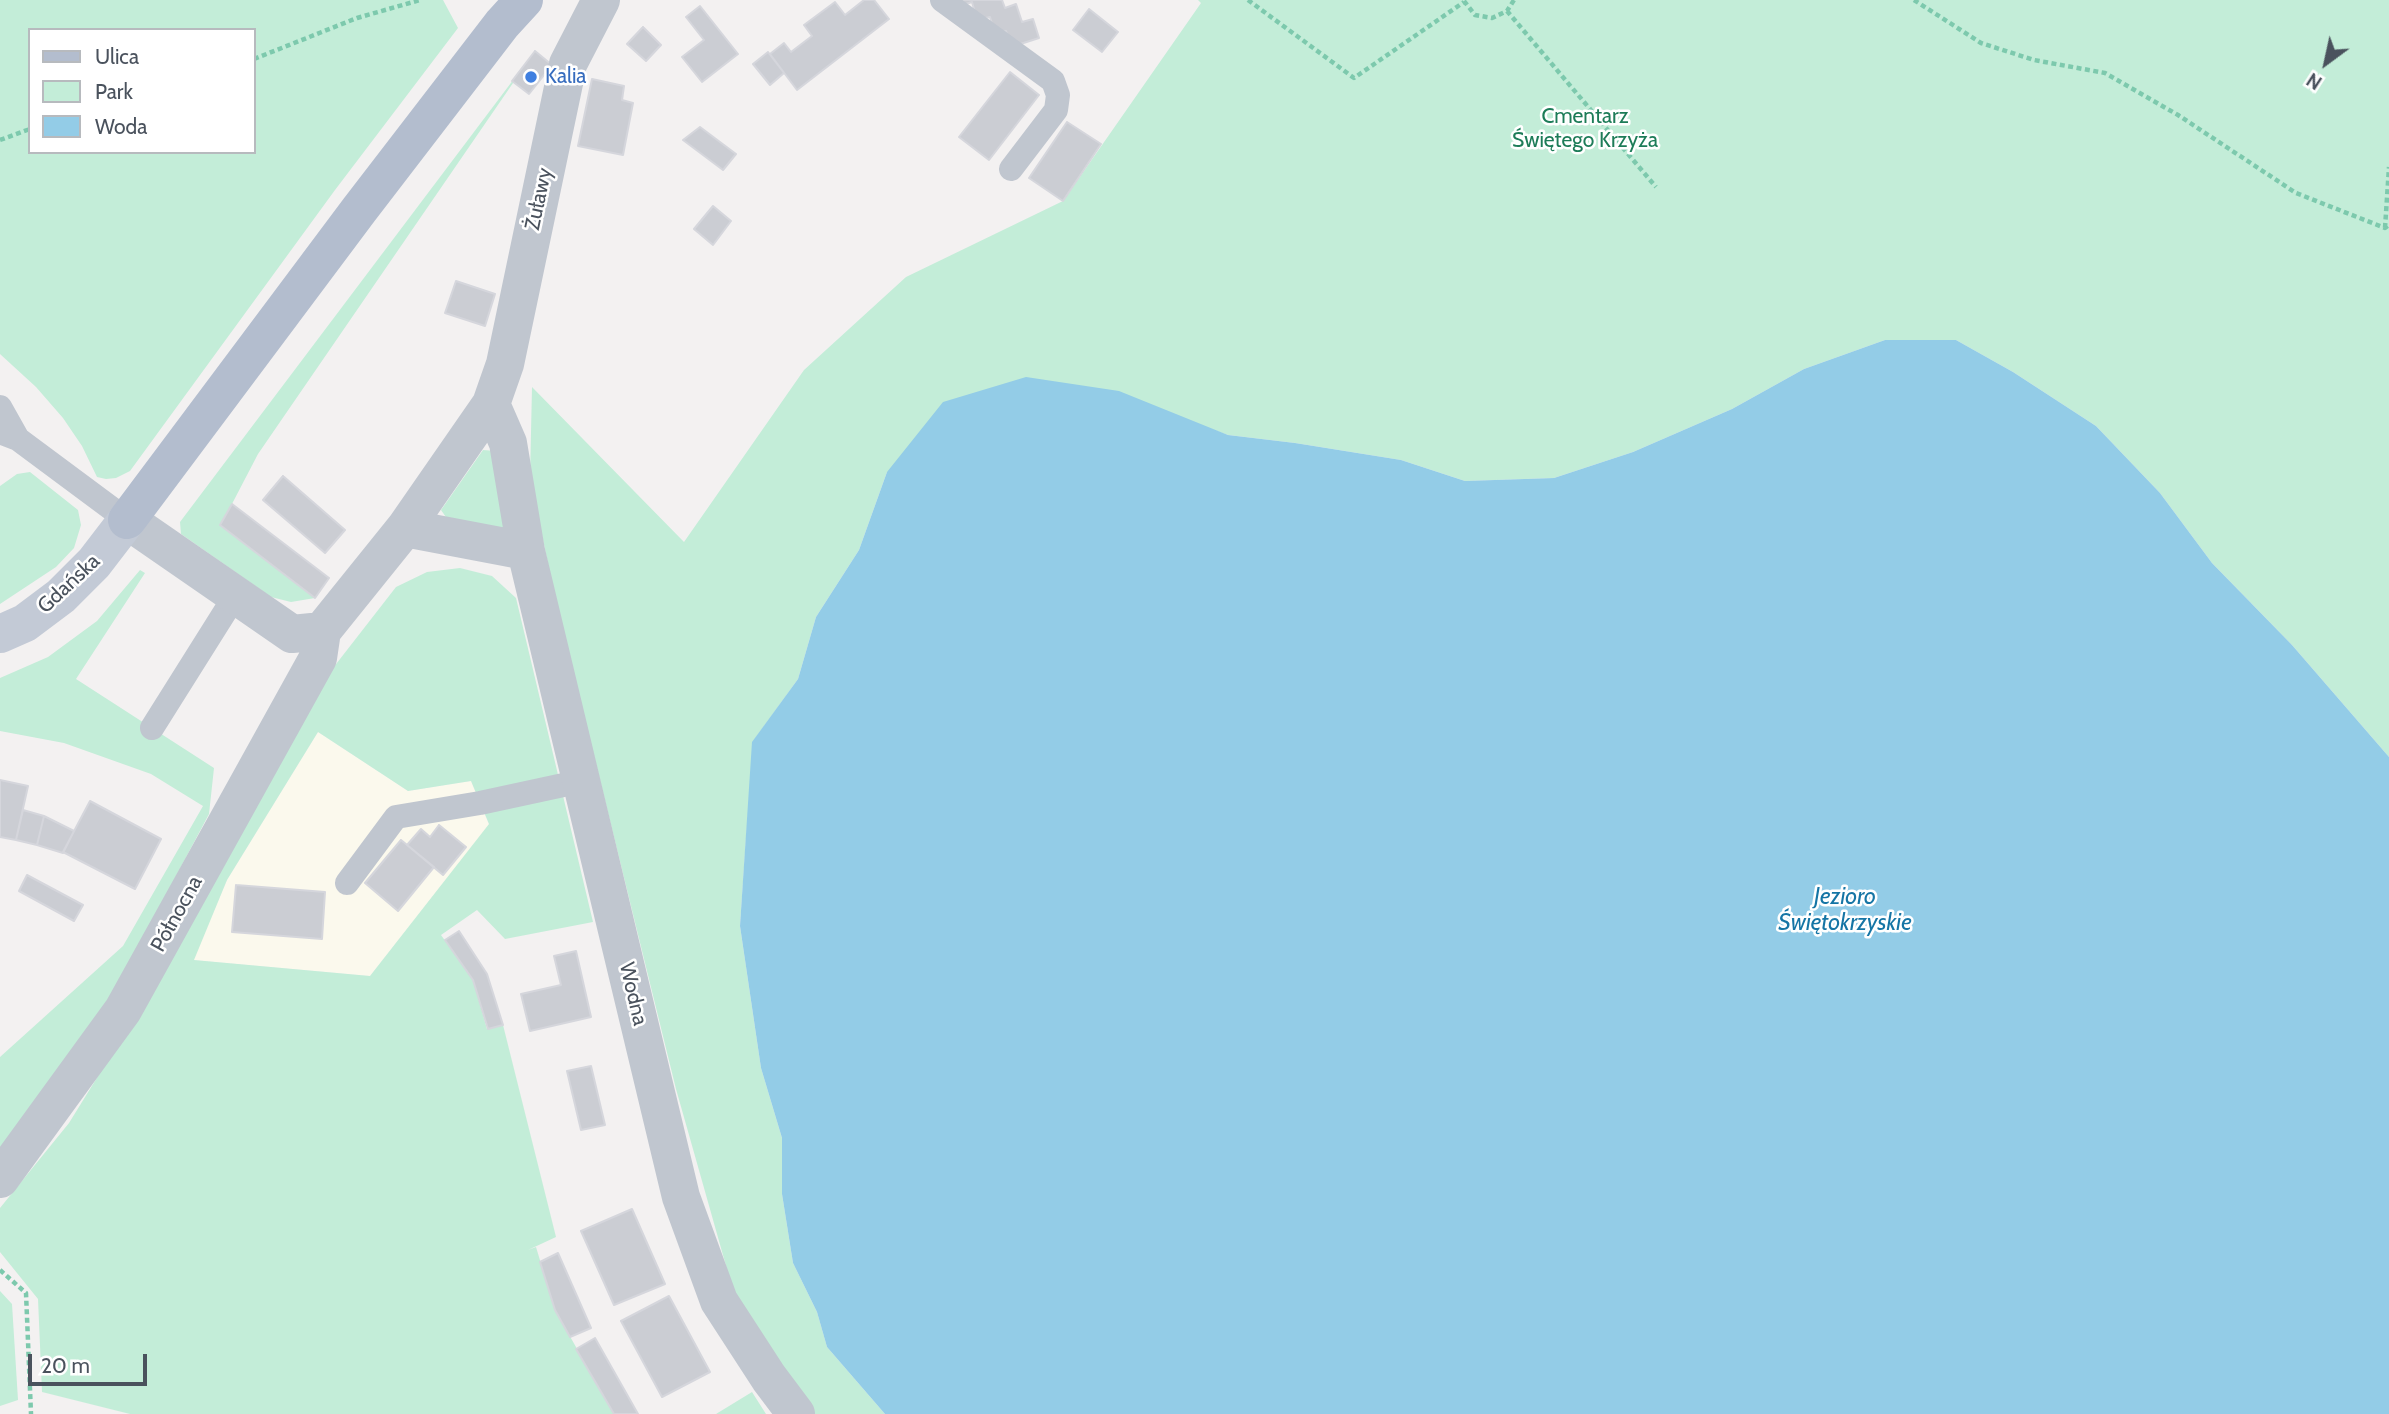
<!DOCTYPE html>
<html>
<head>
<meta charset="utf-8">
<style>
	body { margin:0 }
	#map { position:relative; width:2389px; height:1414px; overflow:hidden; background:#f3f1f1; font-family:Cabin,sans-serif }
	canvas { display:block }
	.legend { position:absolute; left:28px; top:28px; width:228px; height:126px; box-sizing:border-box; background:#fff; border:2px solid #b7babe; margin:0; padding:9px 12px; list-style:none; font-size:21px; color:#4a525d }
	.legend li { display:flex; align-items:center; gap:14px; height:35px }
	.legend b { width:35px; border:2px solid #b7babe }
	.north { position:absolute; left:2291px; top:28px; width:70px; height:70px; -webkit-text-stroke:5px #fff; paint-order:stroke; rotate:213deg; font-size:19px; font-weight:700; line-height:28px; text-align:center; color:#4a525d }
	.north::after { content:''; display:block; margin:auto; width:24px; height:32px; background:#4a525d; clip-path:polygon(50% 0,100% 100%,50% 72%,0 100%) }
	.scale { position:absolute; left:28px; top:1354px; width:119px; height:32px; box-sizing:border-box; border:4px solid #4a525d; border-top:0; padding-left:9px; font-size:21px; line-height:24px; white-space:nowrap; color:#4a525d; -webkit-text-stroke:5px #fff; paint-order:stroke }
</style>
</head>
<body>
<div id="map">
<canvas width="2389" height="1414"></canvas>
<ul class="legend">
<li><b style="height:9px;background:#b3bdce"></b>Ulica</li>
<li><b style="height:19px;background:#c3edd8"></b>Park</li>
<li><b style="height:19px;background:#93cce7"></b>Woda</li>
</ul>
<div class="north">N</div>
<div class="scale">20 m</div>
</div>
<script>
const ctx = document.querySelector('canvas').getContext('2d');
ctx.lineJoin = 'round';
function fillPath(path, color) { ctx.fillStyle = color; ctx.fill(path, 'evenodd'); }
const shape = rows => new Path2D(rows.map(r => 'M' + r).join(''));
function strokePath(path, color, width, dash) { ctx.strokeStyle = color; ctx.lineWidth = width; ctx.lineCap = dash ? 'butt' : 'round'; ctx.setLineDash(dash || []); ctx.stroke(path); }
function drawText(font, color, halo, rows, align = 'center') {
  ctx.font = font + ' Cabin,sans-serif'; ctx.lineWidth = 5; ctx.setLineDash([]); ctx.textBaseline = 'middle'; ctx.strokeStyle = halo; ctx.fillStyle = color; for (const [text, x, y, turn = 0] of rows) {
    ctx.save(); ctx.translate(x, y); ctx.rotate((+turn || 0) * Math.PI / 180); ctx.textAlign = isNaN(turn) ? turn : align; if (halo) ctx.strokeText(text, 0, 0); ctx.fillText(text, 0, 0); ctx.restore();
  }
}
const commercial = shape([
	[318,732,408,791,471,781,489,825,370,976,193,960,227,880]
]);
const green = shape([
	[0,0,443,0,458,28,335,190,130,471,116,478,106,479,97,477,82,446,63,418,36,387,0,354],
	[30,30,254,30,254,152,30,152],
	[1198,0,2389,0,2389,757,2292,645,2212,563,2160,493,2096,426,2013,372,1956,340,1885,340,1804,369,1732,409,1633,452,1554,478,1465,481,1401,460,1295,443,1228,435,1188,421,887,472,859,550,816,617,798,679,754,740,746,838,740,926,761,1068,782,1138,782,1194,793,1263,817,1312,827,1347,885,1414,815,1414,734,1294,676,1089,555,597,530,478,532,387,684,542,804,370,906,277,1063,201,1201,3],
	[535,51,258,454,221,525,315,598,291,602,271,597,181,534,180,522],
	[483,450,496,451,506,524,500,530,448,520,441,510],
	[30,472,78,510,81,525,74,548,56,567,0,604,0,486,17,474],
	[460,568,492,576,516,598,593,922,505,939,477,910,441,935,473,980,487,1029,503,1025,556,1237,528,1250,536,1247,555,1310,614,1414,130,1414,42,1392,38,1299,0,1252,0,1208,69,1123,137,1013,326,677,396,587,427,572],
	[318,732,408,791,471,781,489,824,370,976,194,960,227,880],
	[140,570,145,573,76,679,214,768,209,814,115,991,0,1151,0,1057,123,946,203,806,151,774,64,743,0,731,0,678,48,657,97,621],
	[0,1291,12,1304,18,1400,0,1406],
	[752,1392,766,1414,716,1414]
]);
const water = shape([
	[1885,340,1956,340,2013,372,2096,426,2160,493,2212,563,2292,645,2389,757,2389,1414,885,1414,827,1347,817,1312,793,1263,782,1194,782,1138,761,1068,740,926,752,742,798,679,816,617,859,550,887,472,943,402,1026,377,1119,391,1228,435,1295,443,1401,460,1465,481,1554,478,1633,452,1732,409,1804,369]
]);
const building = shape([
	[864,0,874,0,889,19,797,90,770,54,784,43,791,52,812,36,804,25,835,2,845,15,864,0],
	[955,0,1002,0,1005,8,1016,4,1022,22,1033,19,1039,38,1011,47,1006,31,995,34,990,17,977,20,972,2,957,7,955,0],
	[700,6,738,54,702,82,682,57,704,40,686,17,700,6],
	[1089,9,1118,32,1102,52,1073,30,1089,9],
	[643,27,661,45,646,61,627,44,643,27],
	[535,51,552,65,529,94,512,81,535,51],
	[768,52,784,73,770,85,753,64,768,52],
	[1010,72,1039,95,989,160,959,137,1010,72],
	[592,79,624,86,622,100,633,103,623,155,578,146,592,79],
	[1067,122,1101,144,1063,201,1029,178,1067,122],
	[700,127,736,154,723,170,683,140,700,127],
	[713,206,731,221,713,245,694,229,713,206],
	[456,281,495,294,485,326,445,313,456,281],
	[283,476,345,530,325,553,263,500,283,476],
	[232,504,329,578,315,598,220,525,232,504],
	[0,780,28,786,16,840,0,837,0,780],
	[90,801,161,839,135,889,63,852,90,801],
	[23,810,44,816,37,845,16,840,23,810],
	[44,816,74,831,63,853,37,845,44,816],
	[439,825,466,847,443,875,407,845,421,829,430,837,439,825],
	[401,840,434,867,398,911,365,883,401,840],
	[27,875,83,905,74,921,19,891,27,875],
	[236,885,325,892,322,939,232,932,236,885],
	[459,931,487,974,503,1025,488,1029,473,980,445,940,459,931],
	[576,951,591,1017,530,1031,521,994,561,985,554,956,576,951],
	[591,1066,605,1125,581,1130,567,1071,591,1066],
	[632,1209,665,1284,614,1305,581,1231,632,1209],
	[558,1253,591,1328,570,1337,555,1310,540,1262,558,1253],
	[669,1296,710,1372,662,1397,621,1321,669,1296],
	[595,1338,638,1414,614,1414,576,1349,595,1338]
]);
const path = shape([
	[1248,0,1354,78,1464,2],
	[1914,0,1981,43,2034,60,2105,73,2178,115,2296,193,2385,228,2389,225],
	[1464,1,1475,15,1492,18,1507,11,1514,0],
	[1507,11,1656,187],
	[254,59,357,18,420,0],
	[0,140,30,129],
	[2385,228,2389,167],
	[0,1270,26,1293,31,1414]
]);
const lane = shape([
	[942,0,1053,81,1058,95,1056,110,1011,169],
	[0,407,18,439],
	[0,432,18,439,127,520],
	[152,728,235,596],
	[347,883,396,817,480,803,582,781]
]);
const street = shape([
	[491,404,508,443,526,551,681,1197,719,1301,769,1378,796,1414],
	[127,520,292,634,322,631,405,528,491,404,505,364,568,64,601,0],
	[405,528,526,551],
	[0,1179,123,1010,318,658,322,631]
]);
const secondary = shape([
	[0,634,25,623,61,596,94,563,127,520]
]);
const primary = shape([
	[127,520,359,210,502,24,524,0]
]);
const markers = [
	[531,77,7,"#3f7fe0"]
];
const shopNames = [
	["Kalia",545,77]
];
const parkNames = [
	["Cmentarz",1585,117],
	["Świętego Krzyża",1585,141]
];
const streetNames = [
	["Żuławy",539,199,-78],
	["Gdańska",69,584,-43],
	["Północna",177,914,-61],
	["Wodna",633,994,77]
];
const waterNames = [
	["Jezioro",1845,897],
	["Świętokrzyskie",1845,923]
];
fillPath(commercial, '#fbf9ed');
fillPath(green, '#c3edd8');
fillPath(water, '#93cce7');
fillPath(building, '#cbcdd3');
strokePath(building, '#d5d6dc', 2);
strokePath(path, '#7dc9ad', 4.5, [5, 3.5]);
strokePath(lane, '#c0c6cf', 24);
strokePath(street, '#c0c6cf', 38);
strokePath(secondary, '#c3cad6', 38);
strokePath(primary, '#b3bdce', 38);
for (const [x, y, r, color] of markers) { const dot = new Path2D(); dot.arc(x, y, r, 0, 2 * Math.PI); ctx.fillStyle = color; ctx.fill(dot); strokePath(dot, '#fff', 2.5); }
drawText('21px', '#366cbe', '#fff', shopNames, 'left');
drawText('21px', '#1d7c58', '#fff', parkNames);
drawText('21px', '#4a525d', '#fff', streetNames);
drawText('italic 23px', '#1575a5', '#fff', waterNames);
</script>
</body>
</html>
